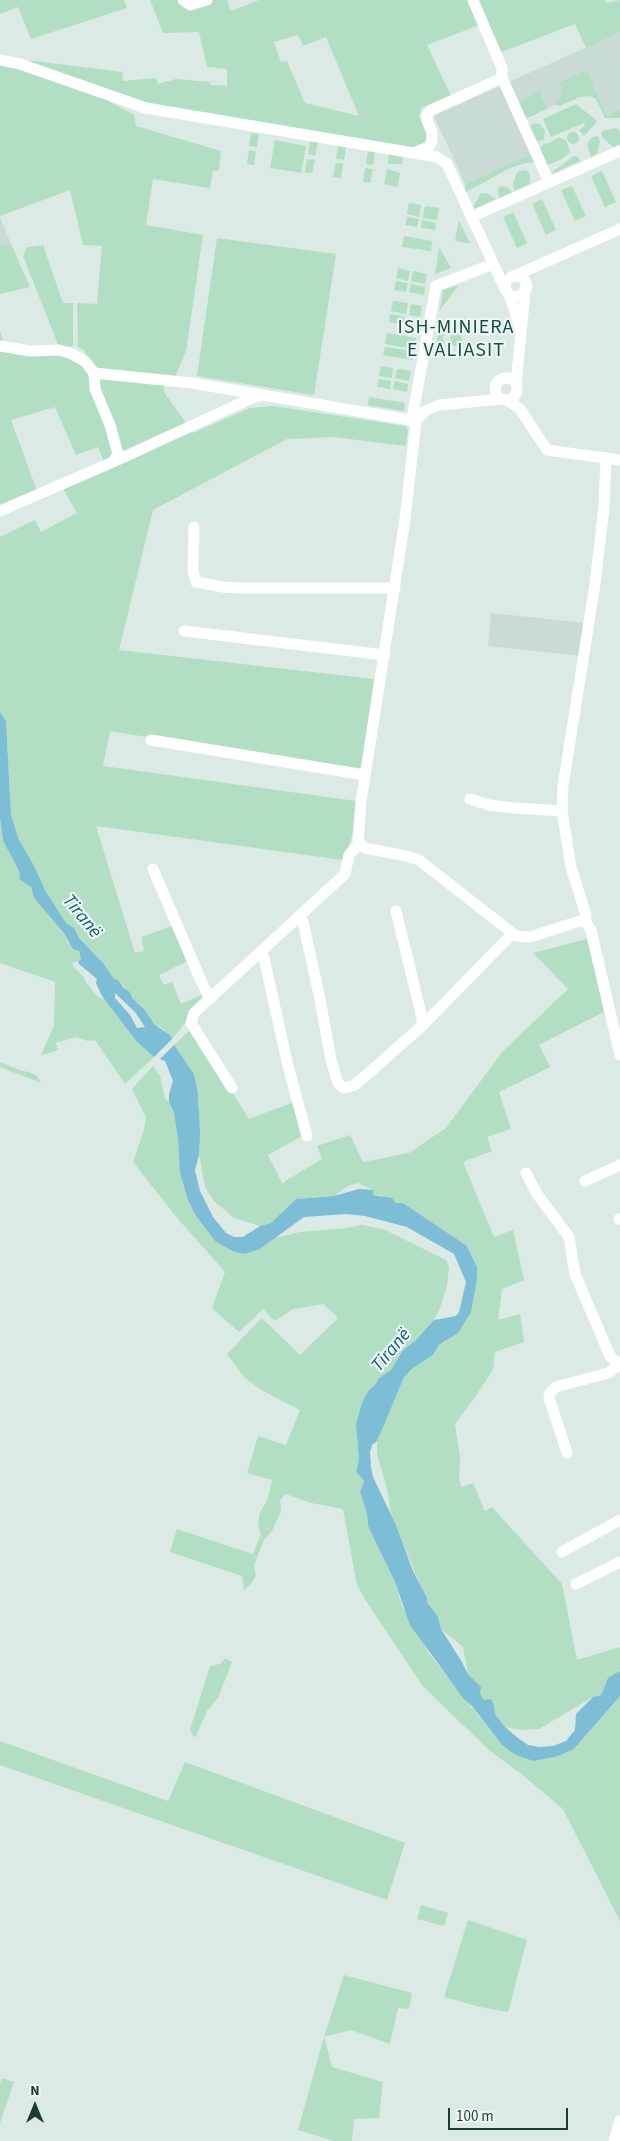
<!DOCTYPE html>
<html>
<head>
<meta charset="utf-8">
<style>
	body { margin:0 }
	#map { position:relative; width:620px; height:2141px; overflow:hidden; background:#dceae5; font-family:"Source Sans 3",sans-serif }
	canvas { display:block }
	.north { position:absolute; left:10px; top:2081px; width:50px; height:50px; -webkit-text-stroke:4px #ecf7f3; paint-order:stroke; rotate:0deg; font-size:14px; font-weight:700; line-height:20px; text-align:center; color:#1d3a36 }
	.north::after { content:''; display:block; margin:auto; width:18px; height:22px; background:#1d3a36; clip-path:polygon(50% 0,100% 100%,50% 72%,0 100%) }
	.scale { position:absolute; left:448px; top:2108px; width:120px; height:22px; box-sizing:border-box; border:2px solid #1d3a36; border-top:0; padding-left:6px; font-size:15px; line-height:18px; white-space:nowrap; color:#1d3a36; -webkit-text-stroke:4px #ecf7f3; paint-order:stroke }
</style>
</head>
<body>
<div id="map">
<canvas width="620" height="2141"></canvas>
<div class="north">N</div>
<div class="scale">100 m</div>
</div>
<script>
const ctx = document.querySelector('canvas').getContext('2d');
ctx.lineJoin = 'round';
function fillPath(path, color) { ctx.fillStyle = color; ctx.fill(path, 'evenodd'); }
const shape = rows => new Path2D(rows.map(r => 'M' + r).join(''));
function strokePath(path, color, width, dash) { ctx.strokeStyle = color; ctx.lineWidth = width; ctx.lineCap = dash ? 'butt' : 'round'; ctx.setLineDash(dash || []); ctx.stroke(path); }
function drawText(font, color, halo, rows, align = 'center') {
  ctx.font = font + ' "Source Sans 3",sans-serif'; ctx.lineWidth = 4.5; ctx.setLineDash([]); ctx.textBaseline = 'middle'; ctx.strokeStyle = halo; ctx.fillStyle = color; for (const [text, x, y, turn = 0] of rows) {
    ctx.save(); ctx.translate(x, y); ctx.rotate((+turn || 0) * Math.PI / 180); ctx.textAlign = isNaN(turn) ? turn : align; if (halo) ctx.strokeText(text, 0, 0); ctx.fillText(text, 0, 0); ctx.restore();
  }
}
const built = shape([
	[620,32,620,110,607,116,594,87,525,119,509,82],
	[502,85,533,153,465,184,434,116],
	[0,217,11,244,2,246,0,245],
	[491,613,585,623,581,656,488,646]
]);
const green = shape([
	[0,0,124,0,127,8,31,39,18,7,0,14],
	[150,0,227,0,231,11,259,0,469,0,479,25,427,45,451,96,421,108,419,116,427,137,424,144,417,148,143,104,21,62,34,61,122,72,123,81,156,78,158,84,176,79,210,82,211,85,227,86,227,69,207,67,199,32,163,33],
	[298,35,303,46,326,37,359,116,305,103,287,61,281,62,274,42],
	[477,0,605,0,606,3,620,0,620,32,586,48,575,24,499,53],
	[0,62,103,98,134,115,136,126,221,151,219,171,213,171,210,188,153,179,146,225,203,235,186,351,175,377,97,368,89,363,84,350,78,347,77,303,97,304,102,246,83,245,70,190,0,216],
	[586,70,607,116,620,110,620,118,605,118,596,99,590,96,580,97,560,106,555,105,555,103,562,95,562,89,559,83],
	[541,91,541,97,547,109,525,119,518,102],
	[576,104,596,120,596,123,584,136,579,130,585,126,584,123,551,137,543,119],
	[535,123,540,124,545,131,544,139,540,141,537,141,530,126],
	[617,128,620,132,620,144,613,147,603,138,601,133,604,130],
	'567 138a6 6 0 1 1 12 0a6 6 0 1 1-12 0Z',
	[251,133,259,134,257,147,249,146],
	[598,136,600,141,597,154,591,157,587,144,592,137],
	[559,137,566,141,570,152,562,159,547,165,540,148,545,143,549,143],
	[275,140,306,146,301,173,270,168],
	[310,141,318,142,315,156,308,154],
	[338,146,346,147,344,160,336,159],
	[249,150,256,152,254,165,247,164],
	[368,151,375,152,373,165,366,164],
	[533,153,537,162,526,163,510,168,466,192,465,184],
	[389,154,403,157,402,164,388,164],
	[574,156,577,156,581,161,551,174,551,173],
	[307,159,315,160,312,173,305,172],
	[336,163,343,164,341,178,333,177],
	[365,168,373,169,370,183,363,182],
	[387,169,400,173,398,187,384,184],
	[526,170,530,174,530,184,514,191,513,183,517,173,519,171],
	[602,171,616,202,605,207,591,176],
	[500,186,507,187,512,192,499,198,498,190],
	[572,186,586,216,575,221,561,190],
	[481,193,488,194,496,199,474,209,473,207],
	[542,199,556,230,546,235,532,204],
	[409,203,421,205,419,217,407,214],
	[425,206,439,208,437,220,423,218],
	[513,212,527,243,517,248,503,217],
	[407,217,419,219,417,227,405,225],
	[422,220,436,223,435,230,421,228],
	[459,220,470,244,455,241],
	[404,236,432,241,431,251,402,247],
	[217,238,336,254,314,395,197,376],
	[11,244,30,287,0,294,0,245,2,246],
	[43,245,63,303,73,303,73,346,59,347,23,256,27,247],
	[439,247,451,268,435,274],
	[398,268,410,271,408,281,396,278],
	[413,271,427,274,425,284,411,281],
	[396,281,408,283,406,292,394,290],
	[411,284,425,287,424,295,409,292],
	[459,285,440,310,443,290],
	[393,301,408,303,406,314,391,311],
	[411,304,422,306,420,317,409,315],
	[390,314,405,317,404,325,389,322],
	[457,321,457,327,446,331,443,337,444,344,439,346,437,339,440,330,447,323],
	[0,331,6,352,62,355,83,367,88,374,106,428,113,457,104,462,98,447,76,455,55,407,11,420,37,491,0,508],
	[387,333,416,338,414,349,385,344],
	'450 340a6 6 0 1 1 12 0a6 6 0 1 1-12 0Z',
	[385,347,414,351,412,360,383,355],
	[381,366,393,368,392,378,379,376],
	[397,369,411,371,409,381,395,378],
	[108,378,164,385,164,392,193,433,250,408,273,406,405,426,408,430,406,446,333,437,287,439,153,510,119,650,374,679,361,772,110,731,103,766,356,801,352,837,343,860,96,826,135,953,144,951,141,937,172,926,187,961,159,975,164,985,172,982,181,1004,201,995,203,1001,172,1039,162,1028,154,1024,145,1010,132,998,130,992,118,980,114,979,104,964,79,938,74,928,66,923,45,890,19,840,11,815,6,721,0,712,0,537,35,520,41,532,77,513,62,487,136,458,125,452,117,443,101,397,99,380],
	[379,379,391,381,390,389,377,387],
	[395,381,408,384,407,392,393,389],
	[369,397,405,403,404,411,368,405],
	[0,818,3,841,16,865,20,875,19,879,31,887,34,898,63,932,68,943,79,951,81,960,72,963,74,967,84,977,85,981,97,996,104,1000,105,999,137,1042,154,1057,125,1084,95,1040,88,1041,76,1037,56,1043,58,1050,41,1055,54,1026,55,982,0,963],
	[587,939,604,1012,539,1045,550,1067,499,1092,511,1129,487,1137,492,1151,463,1162,494,1237,513,1230,524,1280,502,1289,498,1320,520,1314,524,1342,495,1352,493,1370,473,1400,455,1424,460,1458,459,1480,462,1487,473,1483,485,1511,492,1507,562,1584,577,1660,620,1647,620,1671,605,1684,601,1695,593,1697,539,1729,520,1730,505,1727,495,1714,494,1705,482,1698,477,1684,468,1674,463,1647,441,1629,438,1617,427,1602,391,1513,387,1489,377,1454,377,1441,404,1377,413,1368,433,1355,439,1345,446,1342,477,1279,477,1267,467,1246,403,1203,395,1203,381,1195,372,1195,373,1190,358,1183,348,1186,334,1196,296,1199,271,1223,260,1226,234,1218,214,1201,205,1187,199,1155,199,1103,194,1074,174,1045,190,1030,206,1050,249,1119,294,1102,304,1135,268,1155,282,1183,322,1159,317,1146,350,1135,363,1162,409,1153,446,1128,503,1051,568,989,533,953],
	[0,1062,22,1071,29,1072,37,1076,41,1083,0,1067],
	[153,1066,160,1076,165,1099,169,1102,174,1113,178,1139,179,1156,196,1216,215,1241,234,1252,245,1254,260,1249,275,1238,300,1232,347,1228,362,1225,383,1229,446,1260,449,1268,447,1286,440,1308,434,1320,415,1341,403,1350,391,1370,379,1378,375,1385,369,1390,357,1438,359,1460,356,1472,364,1481,360,1492,367,1513,368,1526,395,1582,402,1606,430,1655,502,1745,514,1753,533,1761,574,1749,620,1696,620,1921,563,1809,520,1773,490,1751,440,1703,422,1685,368,1604,357,1585,343,1509,311,1503,286,1494,280,1501,281,1511,272,1531,264,1540,254,1565,256,1576,251,1584,244,1590,242,1576,170,1552,177,1529,253,1554,261,1534,258,1525,260,1512,267,1501,272,1480,247,1473,258,1436,286,1445,300,1410,261,1390,244,1377,227,1354,262,1318,300,1355,338,1318,323,1304,293,1309,275,1321,263,1309,239,1332,212,1308,225,1272,178,1219,133,1162,144,1130,146,1117,132,1089],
	[225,1658,232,1662,218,1698,207,1711,195,1738,190,1730,210,1666,220,1664],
	[0,1741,168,1801,185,1762,405,1843,387,1900,0,1765],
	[421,1905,448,1913,444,1926,417,1919],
	[468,1920,527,1940,508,2012,480,2007,444,1997],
	[344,1975,412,1993,409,2009,398,2008,390,2044,351,2030,324,2037,332,2067,383,2082,379,2118,354,2119,352,2141,334,2141,298,2130,324,2037],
	[2,2078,14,2082,0,2123,0,2084]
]);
const water = shape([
	[0,712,6,721,11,815,19,840,33,864,45,890,66,923,74,928,79,938,104,964,114,979,118,980,123,987,130,992,132,998,145,1010,154,1024,171,1036,172,1039,154,1057,137,1042,102,996,96,983,97,979,79,964,78,961,81,960,79,951,73,949,63,932,34,898,31,887,19,879,20,874,16,865,3,841,0,818],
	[115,993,135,1012,145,1027,137,1028,130,1015,115,998],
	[174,1045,194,1074,198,1094,200,1132,199,1155,195,1170,200,1191,213,1217,226,1233,234,1237,243,1237,260,1226,271,1223,296,1199,334,1196,359,1189,373,1190,373,1195,392,1198,395,1203,403,1203,467,1246,477,1267,477,1279,471,1312,458,1333,439,1345,433,1355,413,1368,404,1377,384,1425,377,1441,372,1445,370,1452,371,1467,373,1477,396,1525,413,1571,427,1598,427,1602,438,1617,441,1629,462,1662,468,1674,481,1687,480,1692,482,1698,485,1700,491,1699,494,1705,495,1714,505,1727,518,1738,528,1745,540,1747,553,1746,566,1741,575,1730,576,1714,593,1697,601,1695,608,1678,620,1671,620,1696,574,1749,555,1757,533,1761,514,1754,502,1745,472,1706,463,1698,410,1625,395,1582,368,1526,367,1513,360,1492,364,1481,356,1472,359,1460,356,1424,362,1403,369,1390,375,1385,379,1378,391,1370,403,1350,415,1341,434,1320,456,1316,459,1312,466,1282,454,1254,407,1227,365,1216,346,1214,304,1217,260,1249,245,1254,234,1252,215,1241,196,1216,188,1200,180,1172,178,1139,174,1113,169,1102,169,1094,173,1081,165,1061,160,1059]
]);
const minor = shape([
	[183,0,190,5,207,0],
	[0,60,20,64,146,108,437,157,447,164,505,289],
	[502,78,549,182],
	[416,152,429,147,432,141,432,132,427,120,427,115,431,110,502,78,502,68,473,0],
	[471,217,620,151],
	[514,276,620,229],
	[506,282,505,289,509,295,515,297,522,295,527,286,524,279,518,276,511,277],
	[509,295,520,327],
	[0,346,30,351,59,350,72,354,85,361,94,373,95,389,110,425,118,454,113,462,0,511],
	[94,373,192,383,416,421],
	'495 389a11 11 0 1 1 22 0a11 11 0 1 1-22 0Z',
	[516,384,525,293],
	[503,399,439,405,425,411,416,421,405,519,361,802,358,841,365,848,406,856,419,860,516,936,530,937,580,921,585,921],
	[507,400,520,409,547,450,620,460],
	[412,419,436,286,493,264],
	[606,458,604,507,595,584,563,786,562,811,571,867,586,915,585,921,591,930,620,1055],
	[113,462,252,398,260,396],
	[194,527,193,571,196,582,223,587,240,588,395,588],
	[184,631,385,655],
	[151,740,365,775],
	[470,799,489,805,513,808,562,811],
	[153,869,202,983,206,991,212,997],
	[396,911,422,1018,422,1026],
	[300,916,303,922,320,999,331,1060,338,1083,344,1088,355,1085,422,1026,512,934],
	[261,952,264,958,288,1066,307,1136],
	[232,1088,191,1023,194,1013,345,874,349,855,359,844],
	[526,1173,537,1194,569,1237,575,1274,610,1356,618,1364],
	[585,1181,620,1165],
	[619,1219,620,1219],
	[567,1453,549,1398,550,1393,556,1387,608,1373,614,1369,620,1362],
	[562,1552,620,1520],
	[576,1584,620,1562],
	[614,2141,620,2120]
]);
const waterNames = [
	["Tiranë",81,917,51],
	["Tiranë",392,1351,-50]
];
const quarterNames = [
	["ISH-MINIERA",456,329],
	["E VALIASIT",456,352]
];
fillPath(built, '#cadad5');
fillPath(green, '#b2dec3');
fillPath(water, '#7dbdd6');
strokePath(minor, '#fff', 11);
drawText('italic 19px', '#135c7a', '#ecf7f3', waterNames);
ctx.letterSpacing = '1px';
drawText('20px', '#184e47', '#ecf7f3', quarterNames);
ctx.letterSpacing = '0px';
</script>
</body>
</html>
